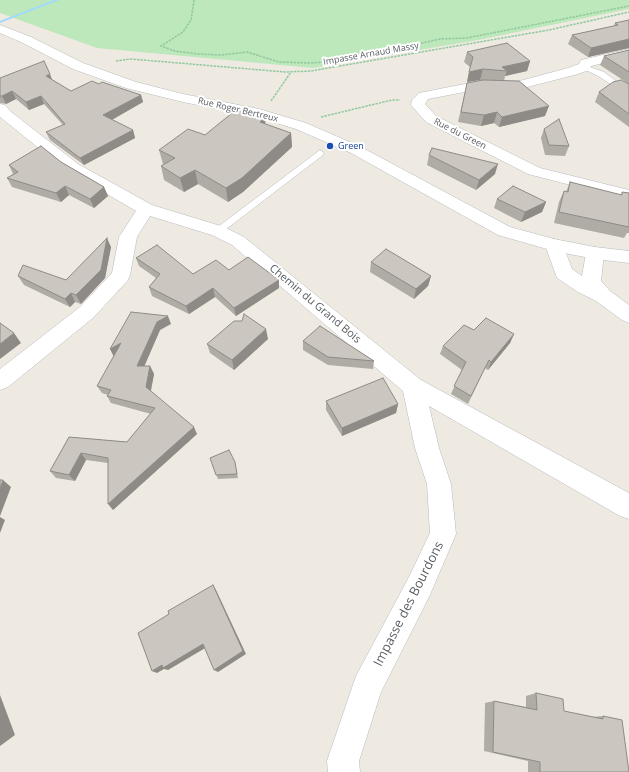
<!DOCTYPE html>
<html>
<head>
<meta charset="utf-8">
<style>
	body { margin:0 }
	canvas { display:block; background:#eeeae1 }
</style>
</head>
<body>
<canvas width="629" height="772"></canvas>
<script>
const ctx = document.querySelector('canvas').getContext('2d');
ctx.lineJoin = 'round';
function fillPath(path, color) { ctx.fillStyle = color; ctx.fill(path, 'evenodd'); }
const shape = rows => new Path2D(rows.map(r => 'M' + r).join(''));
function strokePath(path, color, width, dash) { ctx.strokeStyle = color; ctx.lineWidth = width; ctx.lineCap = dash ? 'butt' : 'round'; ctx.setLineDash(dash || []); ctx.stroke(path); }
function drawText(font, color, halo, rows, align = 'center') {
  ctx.font = font + ' "Open Sans",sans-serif'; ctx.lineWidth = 4; ctx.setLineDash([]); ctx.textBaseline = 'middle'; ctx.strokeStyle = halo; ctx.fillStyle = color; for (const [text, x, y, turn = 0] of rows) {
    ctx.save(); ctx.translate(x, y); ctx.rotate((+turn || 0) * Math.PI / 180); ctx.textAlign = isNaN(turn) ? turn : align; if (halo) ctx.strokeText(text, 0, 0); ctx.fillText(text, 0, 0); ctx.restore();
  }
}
const green = shape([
	[0,0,629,0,629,9,478,40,313,68,97,48,0,13]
]);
const stream = shape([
	[54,0,59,0,0,23,0,21,54,0]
]);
const path = shape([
	[194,0,191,20,183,32,161,46,175,51,198,54,221,55,247,52,279,62,309,63,340,61,440,39,467,38,629,6],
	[116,61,131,59,285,72,311,71,549,30,629,12],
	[271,101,291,72],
	[321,117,392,100,400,100]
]);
const service = shape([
	[584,65,604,72,629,91,629,96,598,76,580,67,584,65],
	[320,150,324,153,323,155,221,233,215,233,213,231,215,229,320,150]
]);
const minor = shape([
	[629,49,629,57,591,66,589,70,578,74,512,91,480,89,428,99,425,104,436,116,540,168,629,190,629,200,528,174,426,122,411,105,412,100,419,93,480,81,512,83,568,68,579,64,581,60,629,49],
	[0,104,5,105,10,111,78,164,152,205,224,227,244,237,421,380,629,493,629,519,620,516,429,406,439,448,451,484,456,534,429,597,381,692,359,761,360,772,328,772,327,761,356,676,409,577,430,533,427,484,415,448,403,391,232,245,212,235,150,216,137,237,130,275,128,280,94,317,8,387,0,390,0,369,80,307,112,273,119,237,136,211,66,170,0,117,0,104],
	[554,239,560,241,563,245,572,269,582,276,586,253,589,249,595,247,601,249,604,253,601,281,610,291,629,305,629,323,622,320,596,301,578,292,557,278,545,245,548,241,554,239]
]);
const tertiary = shape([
	[0,25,31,37,83,63,136,82,183,94,259,109,306,123,361,147,510,227,554,239,595,247,629,251,629,263,595,259,554,251,498,235,351,153,296,129,256,117,183,102,126,88,73,69,23,43,0,33,0,25]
]);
const wall = shape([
	[629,20,629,48,588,57,568,44,572,35,614,26,615,23],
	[629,50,629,127,595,102,599,92,629,84,600,65,604,56],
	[467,52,530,61,527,71,505,76,504,81,545,116,499,127,494,123,481,126,458,122,467,83,501,81,480,80,467,82,470,67,464,62],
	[0,78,52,80,71,91,99,84,141,95,143,102,112,120,133,130,135,138,84,165,50,140,46,132,63,125,44,104,29,110,16,99,6,104,0,103],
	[265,118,265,124,291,133,292,147,243,192,228,202,198,184,184,192,164,180,161,166,164,164,163,164,159,150,205,135],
	[544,129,569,146,565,156,545,155,541,138],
	[429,155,495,174,476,190,427,165],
	[61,162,104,187,108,196,94,208,69,195,61,202,12,187,7,178,13,174,9,165],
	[570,182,621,195,622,192,629,193,629,233,627,233,624,238,554,223,559,202,564,191,566,192],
	[497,199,546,202,542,212,521,222,494,208],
	[111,247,105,278,81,304,75,302,70,307,24,285,18,276,66,280],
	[136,258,193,274,229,270,279,280,279,288,236,316,215,297,189,314,152,296,149,287,156,278,139,266],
	[371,262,431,276,428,286,414,299,370,272],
	[171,324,160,330,144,366,150,366,154,374,151,391,197,434,113,510,108,463,86,460,75,481,56,478,50,471,69,437,127,442,151,414,111,403,107,396,108,395,102,393,97,386,114,356],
	[474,330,514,334,510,343,488,370,485,368,468,404,451,394,462,370,440,354,443,346],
	[268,339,234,370,210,353,207,344],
	[303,341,374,361,373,369,328,365,303,350],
	[326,401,398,404,396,413,342,436,326,410],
	[210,458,235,462,238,478,218,479],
	[536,693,564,711,592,717,603,716,629,772,528,772,528,761,484,751,485,703,494,701,526,707,526,696]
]);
const shadedWall = shape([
	[629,39,629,48,588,57,591,48],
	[530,61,527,71,505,76,507,71,502,67],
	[483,69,480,80,467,82,469,72],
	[50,74,53,82,46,76],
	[12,91,16,99,6,104,2,96],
	[141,95,143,102,106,123,103,115],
	[41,96,44,104,29,110,26,102],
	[549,106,545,116,499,127,502,117],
	[497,112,494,123,481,126,484,115],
	[265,118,266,132,260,122],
	[133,130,135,138,84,165,80,158],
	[291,133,292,147,243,192,228,202,226,188],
	[498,164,495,174,476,190,479,180],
	[195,170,198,184,184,192,180,178],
	[65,186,69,195,61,202,56,193],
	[104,187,108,196,94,208,90,199],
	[546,202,542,212,521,222,525,212],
	[107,238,111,247,105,278,81,304,76,295],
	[431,276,428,286,414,299,416,289],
	[279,280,279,288,236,316,234,308],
	[213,288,215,297,189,314,186,306],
	[71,293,75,302,70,307,65,299],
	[168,316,171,324,160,330,141,374,137,366,157,322],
	[266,329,268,339,234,370,232,360],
	[14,333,21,343,0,359,0,344],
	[514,334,510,343,488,370,491,362],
	[121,343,114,357,110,349],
	[150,366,154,374,150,394,146,387],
	[398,404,396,413,342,436,342,428],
	[194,427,197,434,113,510,108,504],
	[81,453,86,460,75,481,69,475],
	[3,480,11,487,0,516,0,489],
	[0,517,5,520,0,533],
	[213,585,216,590,246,654,218,672,214,670],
	[203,644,207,647,168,670,164,669,157,673,152,671,162,665],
	[0,695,15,735,0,746]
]);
const building = shape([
	[629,20,629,39,591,48,572,35,618,25,615,23,629,20],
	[507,43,530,61,502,67,507,71,483,69,469,72,473,57,467,52,507,43],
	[629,50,629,72,604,56,629,50],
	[44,61,50,74,46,76,71,91,92,81,99,84,102,82,141,95,103,115,133,130,80,158,46,132,65,124,41,96,26,102,12,91,2,96,0,96,0,78,44,61],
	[483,80,519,81,549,106,502,117,497,112,484,115,461,112,467,83,483,80],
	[621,80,629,84,629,114,599,92,613,82,621,80],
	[237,109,265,118,260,122,291,133,242,178,226,188,195,170,180,178,161,166,175,158,159,150,188,129,205,135,237,109],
	[559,119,569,146,549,145,544,129,559,119],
	[41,146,61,162,104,187,90,199,65,186,56,193,7,178,18,172,9,165,41,146],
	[432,148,498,164,479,180,429,155,432,148],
	[570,182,622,195,622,192,629,193,629,227,559,212,564,191,568,192,570,182],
	[513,186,546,202,525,212,497,199,513,186],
	[107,238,101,270,76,295,71,293,65,299,18,276,23,265,66,280,107,238],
	[157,245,193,274,216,260,229,270,248,257,279,280,234,308,213,288,186,306,149,287,160,274,136,258,157,245],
	[386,249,431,276,416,289,371,262,386,249],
	[131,312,168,316,157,322,137,366,150,366,146,387,194,427,108,504,108,458,81,453,69,475,50,471,69,437,127,442,155,408,107,396,111,390,97,386,121,343,110,349,131,312],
	[244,314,266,329,232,360,207,344,234,321,242,321,244,314],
	[486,318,514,334,491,362,489,360,471,396,454,386,466,362,443,346,464,325,474,330,486,318],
	[0,323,14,333,0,344,0,323],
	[320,326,374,361,328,357,303,341,320,326],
	[383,378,398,404,342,428,326,401,383,378],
	[229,450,235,462,237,474,216,475,210,458,229,450],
	[0,480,3,480,0,489,0,480],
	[213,585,243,651,214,670,203,644,163,668,162,665,152,671,138,633,169,614,168,611,213,585],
	[536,693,563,699,564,711,603,719,603,716,622,720,629,772,540,772,540,762,493,752,494,701,537,710,536,693]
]);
const markers = [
	[330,146,4,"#1a4fb4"]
];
const farStreetnames = [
	["Impasse Arnaud Massy",371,54,-10],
	["Rue Roger Bertreux",238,110,13],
	["Rue du Green",460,134,27]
];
const farTransitnames = [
	["Green",338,146]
];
const streetNames = [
	["Chemin du Grand Bois",315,304,40]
];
const nearStreetnames = [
	["Impasse des Bourdons",409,604,-63]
];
fillPath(green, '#bce8bb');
fillPath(stream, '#9fd9ff');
strokePath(service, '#b6babf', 1);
strokePath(minor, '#b6babf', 1);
strokePath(tertiary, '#b6babf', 1);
strokePath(path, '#93c9a1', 1.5, [2.5, 1]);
fillPath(service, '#fff');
fillPath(minor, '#fff');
fillPath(tertiary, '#fff');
fillPath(wall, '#afaba5');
fillPath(shadedWall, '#8e8b86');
fillPath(building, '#cbc7c0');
strokePath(building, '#8e8b86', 1);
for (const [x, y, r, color] of markers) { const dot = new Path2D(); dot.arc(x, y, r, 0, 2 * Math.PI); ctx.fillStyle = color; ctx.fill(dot); strokePath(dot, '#fff', 1.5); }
drawText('9px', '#595e63', '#fff', farStreetnames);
drawText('9px', '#164399', '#fff', farTransitnames, 'left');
drawText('11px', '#595e63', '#fff', streetNames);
drawText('13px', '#595e63', '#fff', nearStreetnames);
</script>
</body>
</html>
